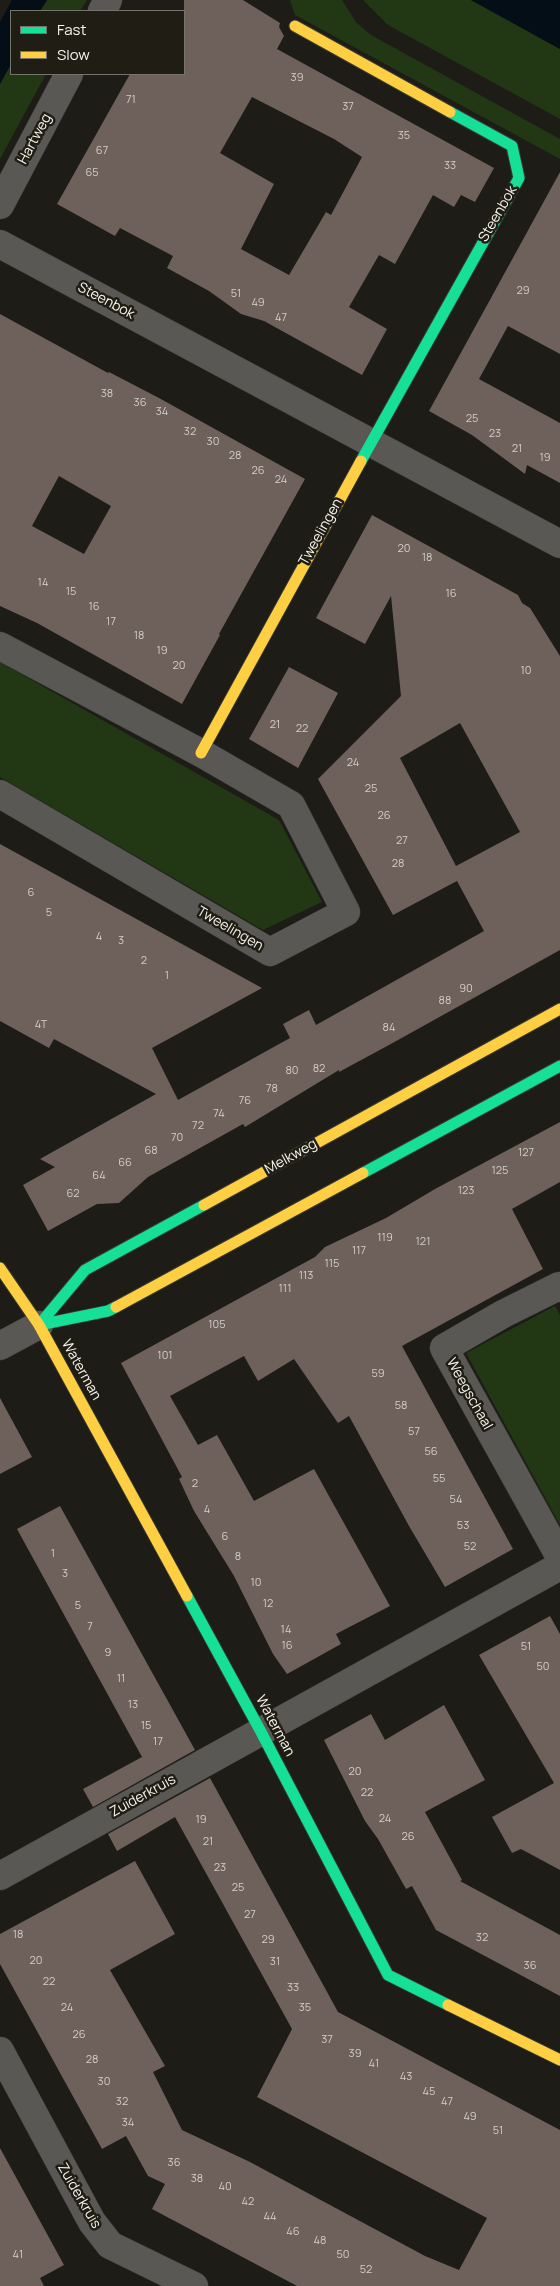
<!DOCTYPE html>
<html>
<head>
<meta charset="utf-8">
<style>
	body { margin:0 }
	#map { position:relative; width:560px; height:2286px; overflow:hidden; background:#1d1c17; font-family:Manrope,sans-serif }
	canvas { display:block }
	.legend { position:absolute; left:10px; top:10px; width:175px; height:65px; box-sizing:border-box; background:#201e14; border:1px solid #75736b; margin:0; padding:6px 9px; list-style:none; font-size:15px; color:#f5f3ed }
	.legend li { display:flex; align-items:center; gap:10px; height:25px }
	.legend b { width:25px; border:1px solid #75736b }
</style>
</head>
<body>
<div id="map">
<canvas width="560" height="2286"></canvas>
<ul class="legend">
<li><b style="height:6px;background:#16e098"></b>Fast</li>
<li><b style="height:6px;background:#ffcf43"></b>Slow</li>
</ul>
</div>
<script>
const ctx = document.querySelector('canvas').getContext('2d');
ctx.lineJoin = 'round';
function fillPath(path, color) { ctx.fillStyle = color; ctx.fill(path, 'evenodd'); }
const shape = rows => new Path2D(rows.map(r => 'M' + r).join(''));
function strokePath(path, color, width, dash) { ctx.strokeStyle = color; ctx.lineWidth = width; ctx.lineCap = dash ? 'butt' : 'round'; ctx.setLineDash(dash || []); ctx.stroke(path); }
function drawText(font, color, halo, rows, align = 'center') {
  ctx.font = font + ' Manrope,sans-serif'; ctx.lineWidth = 5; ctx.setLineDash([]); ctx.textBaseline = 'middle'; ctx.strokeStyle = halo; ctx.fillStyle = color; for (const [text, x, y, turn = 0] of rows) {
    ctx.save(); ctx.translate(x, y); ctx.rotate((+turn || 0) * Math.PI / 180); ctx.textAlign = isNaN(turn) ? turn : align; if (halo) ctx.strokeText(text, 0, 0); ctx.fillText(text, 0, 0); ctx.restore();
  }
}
const green = shape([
	[47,0,87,0,80,11,40,11],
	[290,0,342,0,356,22,371,35,560,139,560,159,295,15],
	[363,0,471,0,560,49,560,119,388,25],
	[11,64,11,74,46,74,0,159,0,84],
	[0,662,279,820,322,902,263,930,0,777],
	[555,1306,560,1315,560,1525,466,1353]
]);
const water = shape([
	[12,0,47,0,40,11,11,11,11,64,0,84,0,22],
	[471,0,560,0,560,49]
]);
const building = shape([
	[184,0,243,0,280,23,279,27,284,36,277,49,494,168,475,202,461,195,454,207,433,195,395,264,379,255,349,307,387,329,362,375,264,321,241,314,209,291,167,268,173,256,120,228,115,236,57,204,130,74,184,74],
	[252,97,334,139,362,157,331,215,326,212,289,275,241,249,274,184,220,153],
	[560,172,560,354,508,326,479,379,560,423,560,483,527,465,525,474,472,435,429,411],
	[0,314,108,373,109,372,159,398,305,479,219,634,220,635,182,704,37,623,0,606],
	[59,476,111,506,84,554,32,526],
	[372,515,518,595,522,603,530,608,560,656,560,950,389,1045,339,1072,339,1070,245,1127,243,1124,148,1177,119,1203,97,1204,48,1231,23,1185,55,1167,40,1159,156,1094,54,1039,49,1048,0,1021,0,844,262,988,152,1048,178,1100,290,1038,283,1024,309,1010,316,1025,484,931,457,881,393,915,318,779,401,696,391,596,365,644,316,618],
	[460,723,520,832,456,866,400,758],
	[289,667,338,693,298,768,249,739],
	[560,1122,560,1182,512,1209,543,1269,402,1346,513,1549,445,1587,409,1526,349,1416,338,1423,294,1359,258,1381,244,1356,170,1396,198,1445,217,1435,254,1501,314,1469,390,1606,336,1634,341,1644,287,1674,273,1654,234,1576,194,1511,179,1479,182,1477,121,1363,315,1257,325,1247,386,1218,435,1189],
	[0,1398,32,1457,0,1474],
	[60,1506,195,1750,93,1807,83,1789,142,1757,17,1529],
	[550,1616,560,1634,560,1870,521,1849,512,1853,492,1817,554,1783,479,1655],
	[444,1705,485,1780,425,1812,462,1880,460,1881,560,1935,560,1996,436,1930,412,1886,406,1889,378,1839,365,1821,324,1740,371,1714,385,1740],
	[210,1778,338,2012,560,2130,560,2286,297,2286,152,2209,165,2184,148,2176,126,2136,102,2149,0,1964,0,1934,135,1861,175,1934,110,1970,165,2066,153,2072,182,2130,250,2162,425,2256,459,2270,487,2218,257,2097,292,2029,175,1817,117,1851,108,1834],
	[0,2148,64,2265,40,2278,44,2286,0,2286]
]);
const street = shape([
	[102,11,108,0],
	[0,205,69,74],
	[0,244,560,544],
	[0,646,201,753,291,805,346,912,270,952,0,794],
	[560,1288,559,1286,503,1314,444,1348,560,1557],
	[0,1346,39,1325],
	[0,1876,560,1566],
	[0,2051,92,2222,110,2245,194,2286]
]);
const fast = shape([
	[361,461,519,178,512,146,450,112],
	[363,1173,560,1066],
	[116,1307,108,1311,39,1325,85,1270,204,1205],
	[187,1596,260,1730,388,1975,448,2005]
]);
const slow = shape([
	[295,26,450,112],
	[201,753,361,461],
	[204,1205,560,1009],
	[0,1268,39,1325,187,1596],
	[116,1307,363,1173],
	[448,2005,560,2060]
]);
const numberNames = [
	["39",297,78],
	["71",131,100],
	["37",348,107],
	["35",404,136],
	["67",102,151],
	["33",450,166],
	["65",92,173],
	["29",523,291],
	["51",236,294],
	["49",258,303],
	["47",281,318],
	["38",107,394],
	["36",140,403],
	["34",162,412],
	["25",472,419],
	["32",190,432],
	["23",495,434],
	["30",213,442],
	["21",517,449],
	["28",235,456],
	["19",545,458],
	["26",258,471],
	["24",281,480],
	["20",404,549],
	["18",427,558],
	["14",43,583],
	["15",71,592],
	["16",451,594],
	["16",94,607],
	["17",111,622],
	["18",139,636],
	["19",162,651],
	["20",179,666],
	["10",526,671],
	["21",275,725],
	["22",302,729],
	["24",353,763],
	["25",371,789],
	["26",384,816],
	["27",402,841],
	["28",398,864],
	["6",31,893],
	["5",49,913],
	["4",99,937],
	["3",121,941],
	["2",144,961],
	["1",167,976],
	["90",466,989],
	["88",445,1001],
	["4T",41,1025],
	["84",389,1028],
	["82",319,1069],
	["80",292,1071],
	["78",272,1089],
	["76",245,1101],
	["74",219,1114],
	["72",198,1126],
	["70",177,1138],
	["68",151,1151],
	["127",526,1153],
	["66",125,1163],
	["125",500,1171],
	["64",99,1176],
	["123",466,1191],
	["62",73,1194],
	["119",385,1238],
	["121",423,1242],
	["117",359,1251],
	["115",332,1264],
	["113",306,1276],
	["111",285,1289],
	["105",217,1325],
	["101",165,1356],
	["59",378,1374],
	["58",401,1406],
	["57",414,1432],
	["56",431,1452],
	["55",439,1479],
	["2",195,1484],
	["54",456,1500],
	["4",207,1510],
	["53",463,1526],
	["6",225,1537],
	["52",470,1547],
	["1",53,1554],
	["8",238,1557],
	["3",65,1574],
	["10",256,1583],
	["12",268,1604],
	["5",78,1606],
	["7",90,1627],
	["14",286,1630],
	["16",287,1646],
	["51",526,1647],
	["9",108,1653],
	["50",543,1667],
	["11",121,1679],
	["13",133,1705],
	["15",146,1726],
	["17",158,1742],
	["20",355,1772],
	["22",367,1793],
	["24",385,1819],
	["19",201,1820],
	["26",408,1837],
	["21",208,1842],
	["23",220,1868],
	["25",238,1888],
	["27",250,1915],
	["18",18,1935],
	["32",482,1938],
	["29",268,1940],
	["20",36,1961],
	["31",275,1962],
	["36",530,1966],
	["22",49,1982],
	["33",293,1988],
	["24",67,2008],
	["35",305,2008],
	["26",79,2035],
	["37",327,2040],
	["39",355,2054],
	["28",92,2060],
	["41",374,2064],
	["43",406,2077],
	["30",104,2082],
	["45",429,2092],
	["32",122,2102],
	["47",447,2102],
	["49",470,2117],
	["34",128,2123],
	["51",498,2131],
	["36",174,2163],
	["38",197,2179],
	["40",225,2187],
	["42",248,2202],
	["44",270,2217],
	["46",293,2232],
	["48",320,2241],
	["41",18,2255],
	["50",343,2255],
	["52",366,2270]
];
const streetNames = [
	["Hartweg",35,139,-62],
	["Steenbok",498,214,-60],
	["Steenbok",106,301,28],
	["Tweelingen",321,532,-61],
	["Tweelingen",230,929,30],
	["Melkweg",291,1157,-29],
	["Waterman",81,1370,61],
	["Weegschaal",469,1394,61],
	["Waterman",275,1726,62],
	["Zuiderkruis",143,1796,-29],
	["Zuiderkruis",79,2196,60]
];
fillPath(green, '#223714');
fillPath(water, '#030e16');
fillPath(building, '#6e605a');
strokePath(street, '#3a3935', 29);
strokePath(fast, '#3a3935', 13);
strokePath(slow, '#3a3935', 13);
strokePath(street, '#595855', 28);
strokePath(fast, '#16e098', 11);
strokePath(slow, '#ffcf43', 11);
drawText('11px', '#d3cec8', null, numberNames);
drawText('14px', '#f5f3ed', '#201e14', streetNames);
</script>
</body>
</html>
